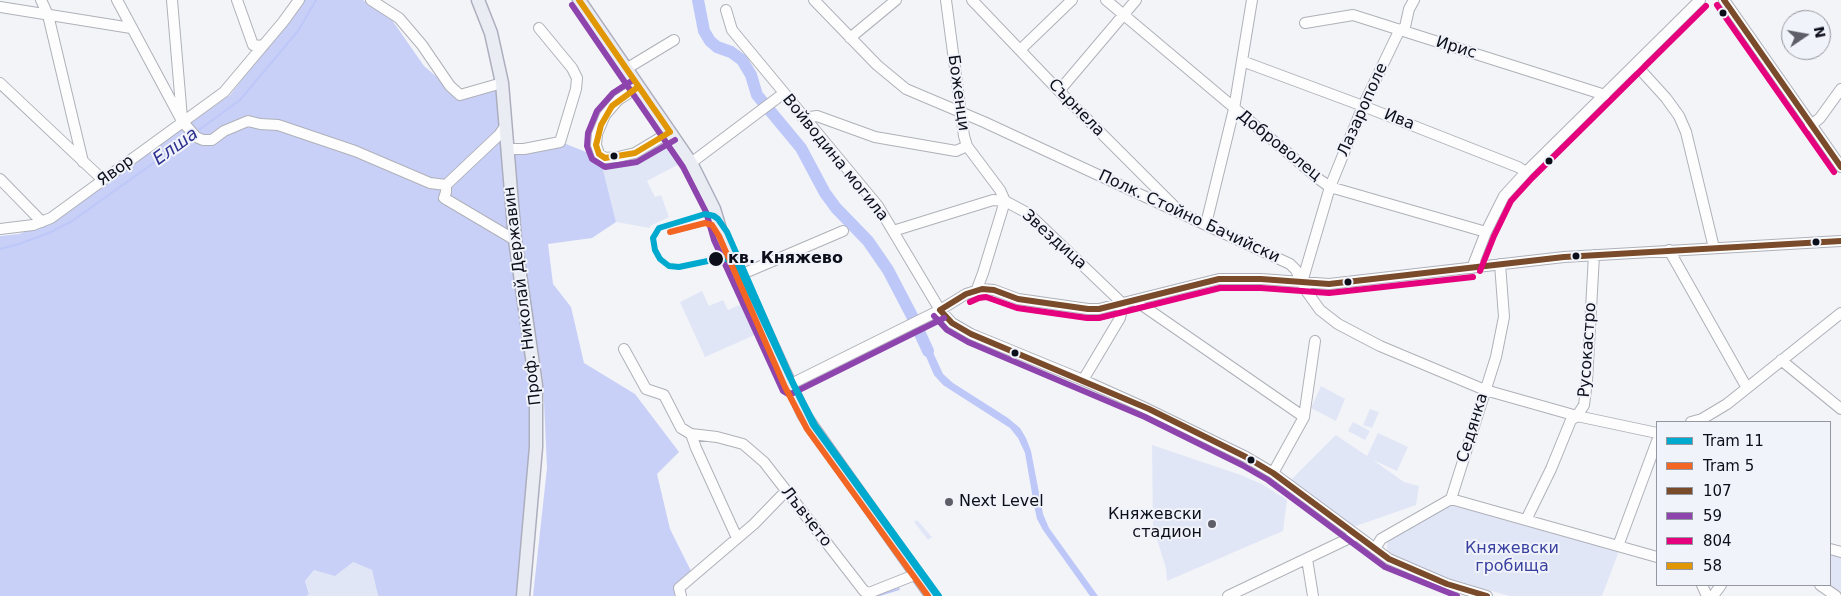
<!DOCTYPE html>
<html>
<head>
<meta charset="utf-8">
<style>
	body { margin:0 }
	#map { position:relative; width:1841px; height:596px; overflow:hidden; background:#f3f4f8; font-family:"DejaVu Sans",sans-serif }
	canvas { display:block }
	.legend { position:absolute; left:1656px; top:421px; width:175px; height:165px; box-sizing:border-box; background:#f1f3fa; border:1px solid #9597a0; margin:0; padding:6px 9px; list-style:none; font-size:15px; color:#0c0e1a }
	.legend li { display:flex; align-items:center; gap:10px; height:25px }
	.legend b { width:25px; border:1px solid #9597a0 }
	.north { position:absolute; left:1781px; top:10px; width:50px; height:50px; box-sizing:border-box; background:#f1f3fa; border:1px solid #9597a0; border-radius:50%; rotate:78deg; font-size:14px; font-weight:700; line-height:20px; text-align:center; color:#0c0e1a }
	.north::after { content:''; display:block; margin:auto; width:18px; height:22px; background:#5d5e68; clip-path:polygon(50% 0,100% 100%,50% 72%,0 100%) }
</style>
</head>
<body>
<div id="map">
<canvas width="1841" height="596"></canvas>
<ul class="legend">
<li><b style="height:6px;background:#00a9ce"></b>Tram 11</li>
<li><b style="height:6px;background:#f26522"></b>Tram 5</li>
<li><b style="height:6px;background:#7a4b2a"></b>107</li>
<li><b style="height:6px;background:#8e44ad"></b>59</li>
<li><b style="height:6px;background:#e5007d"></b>804</li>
<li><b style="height:6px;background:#e09703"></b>58</li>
</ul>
<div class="north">N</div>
</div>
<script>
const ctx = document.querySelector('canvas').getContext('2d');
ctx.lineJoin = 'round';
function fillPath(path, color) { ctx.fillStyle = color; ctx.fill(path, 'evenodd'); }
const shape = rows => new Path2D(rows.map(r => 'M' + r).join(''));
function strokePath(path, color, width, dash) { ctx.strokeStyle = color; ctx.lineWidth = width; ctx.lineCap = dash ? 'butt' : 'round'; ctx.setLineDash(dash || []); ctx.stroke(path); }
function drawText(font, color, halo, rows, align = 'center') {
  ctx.font = font + ' "DejaVu Sans",sans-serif'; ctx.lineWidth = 4; ctx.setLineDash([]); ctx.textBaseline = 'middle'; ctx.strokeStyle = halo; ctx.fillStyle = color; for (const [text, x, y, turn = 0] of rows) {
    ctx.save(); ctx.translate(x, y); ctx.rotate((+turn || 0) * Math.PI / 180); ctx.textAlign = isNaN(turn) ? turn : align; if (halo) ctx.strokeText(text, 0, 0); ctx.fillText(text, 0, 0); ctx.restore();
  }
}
const green = shape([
	[664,139,681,163,647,181,655,197,661,195,669,217,650,226,650,228,616,222,601,162,625,159,642,155],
	[702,291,709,306,723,300,728,310,746,302,759,333,705,357,680,302],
	[1321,386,1345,399,1336,421,1311,408],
	[1370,409,1379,412,1372,428,1363,425],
	[1353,422,1370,431,1365,440,1348,431],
	[1378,433,1408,447,1397,471,1373,460,1404,482,1419,486,1416,505,1353,527,1291,480,1336,435,1367,456],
	[1152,445,1238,474,1262,484,1287,500,1283,531,1167,581,1166,568,1153,527],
	[1452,503,1619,551,1602,596,1509,596,1433,574,1388,554,1387,547,1388,539],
	[917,520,932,537,928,540,914,522],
	[1830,549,1841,552,1841,596,1836,596,1820,585,1830,585],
	[353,562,372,570,378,596,306,596,309,593,305,581,314,570]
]);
const forest = shape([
	[302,0,363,0,392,20,424,66,460,97,496,86,533,389,522,596,378,596,372,570,353,562,335,576,314,570,305,581,309,594,306,596,0,596,0,236,19,234,53,221,230,95,285,25],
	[566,144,591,154,601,162,616,222,592,238,548,244,553,284,571,307,584,363,635,394,679,452,657,474,670,529,693,575,678,596,533,596,547,468,543,380,524,261,514,152]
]);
const water = shape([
	[925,335,943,374,953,383,1008,418,1020,428,1026,438,1031,451,1043,514,1049,528,1098,596,1090,596,1043,530,1037,519,1034,505,1025,453,1018,438,1010,428,943,385,934,375,918,338]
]);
const stream = shape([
	[196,132,240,100,298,31,316,0],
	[0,249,19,244,49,233,72,221,190,137],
	[877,596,899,589]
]);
const river = shape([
	[698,0,704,31,710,41,717,47,731,52,742,60,751,75,757,95,801,148,825,193,836,208,868,241,888,270,911,314,928,351]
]);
const minor = shape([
	[41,0,48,15,83,162],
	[117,0,182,121,196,137,203,140,212,140,224,131,248,121,260,124,278,125,355,151,430,183,446,185],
	[172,0,182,118],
	[237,0,253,45,263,46],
	[371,0,399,18,422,45,450,86,460,95,502,83],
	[814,0,877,65,906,89,984,122,1290,264,1296,270,1305,289,1320,310,1338,324,1380,346,1485,390,1577,416,1657,433],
	[946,0,964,136,967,146,1000,190,1005,201,983,273,977,289],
	[972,0,1059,91,1177,209],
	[1106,0,1320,180,1330,187,1486,232],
	[1724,0,1841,167],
	[0,7,131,28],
	[726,10,732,30,878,206,940,310,952,323,971,334,1083,380,1141,406,1246,457,1273,473,1389,559,1447,584,1487,596],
	[1305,23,1353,15,1605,95],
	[850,38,896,0],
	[1020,50,1072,0],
	[1242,61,1363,106,1518,167,1526,172],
	[1636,65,1666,98,1679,116,1686,132,1714,248],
	[626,69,674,40],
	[0,83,103,180],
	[638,87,618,100,605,115,597,134,596,145,599,154,605,158,618,157,635,153,670,132],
	[1059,91,1136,0],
	[803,118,817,116,875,137,956,151,967,146],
	[1810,126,1820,118,1841,89],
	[507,149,524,149,560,142,576,89,577,78,572,68,539,28],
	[691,163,784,93],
	[0,179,42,222],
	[446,185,446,192,444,198,515,240],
	[446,185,499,135,506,125],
	[1206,224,1234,109,1252,0],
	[0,229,33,225,51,218,224,92,283,22,299,0],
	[893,231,993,200,1005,201,1029,214,1123,304,1120,318,1083,380],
	[1669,250,1747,388],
	[1472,268,1486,232,1504,196,1526,172,1700,0],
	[740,275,843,231],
	[1302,282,1330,187,1363,106,1399,31,1405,27,1409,9,1414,0],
	[1136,301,1304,417],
	[624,349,646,389,664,395,681,428,691,434,717,437,743,444,764,462,864,591,869,593,917,574],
	[1781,360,1841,409],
	[789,385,940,310,966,294,982,289,994,290,1018,299,1088,309,1099,309,1219,279,1261,279,1329,284,1564,257,1841,241],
	[1691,422,1702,419,1727,404,1841,313],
	[691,434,696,448,737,538],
	[1273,473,1304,417,1315,341],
	[1451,499,1657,557],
	[1526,520,1551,469,1571,420,1577,416,1584,405,1587,381,1594,255],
	[1618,546,1657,441],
	[1375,549,1381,539,1451,499,1496,357,1504,317,1500,264],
	[1830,549,1841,552],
	[1307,559,1313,596],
	[1702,585,1707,596],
	[1820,585,1836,596],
	[681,596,679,588,754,524,786,491],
	[1228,596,1356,535],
	[1713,596,1721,585]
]);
const major = shape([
	[478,0,491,33,502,83,515,240,536,385,536,447,523,596],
	[579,0,691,163,714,209,722,236,804,415,932,596]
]);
const bus1 = shape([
	[1724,0,1841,167],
	[940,310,966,294,982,289,994,290,1018,299,1088,309,1099,309,1219,279,1261,279,1329,284,1564,257,1841,241],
	[940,310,952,323,971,334,1149,409,1246,457,1273,473,1389,559,1447,584,1487,596]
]);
const bus2 = shape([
	[572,5,683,167,706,212,714,240,783,391,788,394,793,393,944,318],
	[633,80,613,93,597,111,588,133,587,146,592,159,605,167,637,162,675,140],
	[934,316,947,330,968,342,1145,417,1242,465,1268,480,1385,567,1457,596]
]);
const bus3 = shape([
	[1717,5,1834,172],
	[1480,271,1494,236,1511,201,1532,178,1706,6],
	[970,302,979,298,986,297,1017,308,1087,318,1099,318,1220,288,1261,288,1329,293,1473,277]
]);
const bus4 = shape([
	[579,0,670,132,635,153,605,158,599,154,596,145,601,125,612,106,638,87]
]);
const tram1 = shape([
	[937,596,813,425,790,378,738,267,732,261,722,258,679,267,669,266,660,259,655,250,653,238,659,228,705,214,714,216,718,219,727,232,793,383,815,425,939,596]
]);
const tram2 = shape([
	[670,232,705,223,712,225,719,236,785,387,807,429,928,596]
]);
const markers = [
	[1723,13,4.5,"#0c0e1a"],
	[614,156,4.5,"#0c0e1a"],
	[1549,161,4.5,"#0c0e1a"],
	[1816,242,4.5,"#0c0e1a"],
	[1576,256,4.5,"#0c0e1a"],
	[716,259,8,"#0c0e1a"],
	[1348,282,4.5,"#0c0e1a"],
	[1015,353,4.5,"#0c0e1a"],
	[1251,460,4.5,"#0c0e1a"],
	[949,502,5,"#5d5e68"],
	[1212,524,5,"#5d5e68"]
];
const streetNames = [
	["Ирис",1456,48,17],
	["Боженци",958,93,82],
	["Сърнела",1076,108,46],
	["Лазарополе",1363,110,-66],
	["Ива",1399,120,21],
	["Доброволец",1279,146,39],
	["Войводина могила",835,158,51],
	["Явор",116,171,-36],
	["Полк. Стойно Бачийски",1189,217,25],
	["Звездица",1054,240,42],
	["Проф. Николай Державин",523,296,-97],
	["Русокастро",1588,350,-86],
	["Седянка",1473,428,-73],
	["Лъвчето",806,517,52]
];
const stopNames = [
	["кв. Княжево",728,259]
];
const poiNames = [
	["Next Level",959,502],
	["Княжевски",1202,515,"right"],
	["стадион",1202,533,"right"]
];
const parkNames = [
	["Княжевски",1512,549],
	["гробища",1512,567]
];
const waterNames = [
	["Елша",176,147,-36]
];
fillPath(green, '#e1e6f7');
fillPath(forest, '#c8d0f7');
fillPath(water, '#bdc8f8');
strokePath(stream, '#bdc8f8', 2);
strokePath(river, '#bdc8f8', 12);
strokePath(minor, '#afb1b9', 12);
strokePath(major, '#acaebd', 15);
strokePath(minor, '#fdfdfe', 10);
strokePath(major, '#eaecf4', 12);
strokePath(bus1, '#7a4b2a', 6);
strokePath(bus2, '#8e44ad', 6);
strokePath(bus3, '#e5007d', 6);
strokePath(bus4, '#e09703', 6);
strokePath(tram1, '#00a9ce', 6);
strokePath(tram2, '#f26522', 6);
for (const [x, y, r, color] of markers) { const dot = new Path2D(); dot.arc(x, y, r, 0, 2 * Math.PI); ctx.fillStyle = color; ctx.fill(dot); strokePath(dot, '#f1f3fa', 2); }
drawText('16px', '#0c0e1a', '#f1f3fa', streetNames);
drawText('bold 16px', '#0c0e1a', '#f1f3fa', stopNames, 'left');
drawText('16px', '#0c0e1a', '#f1f3fa', poiNames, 'left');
drawText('16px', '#3941a0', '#f1f3fa', parkNames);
drawText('italic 18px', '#2d318f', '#f1f3fa', waterNames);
</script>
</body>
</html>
